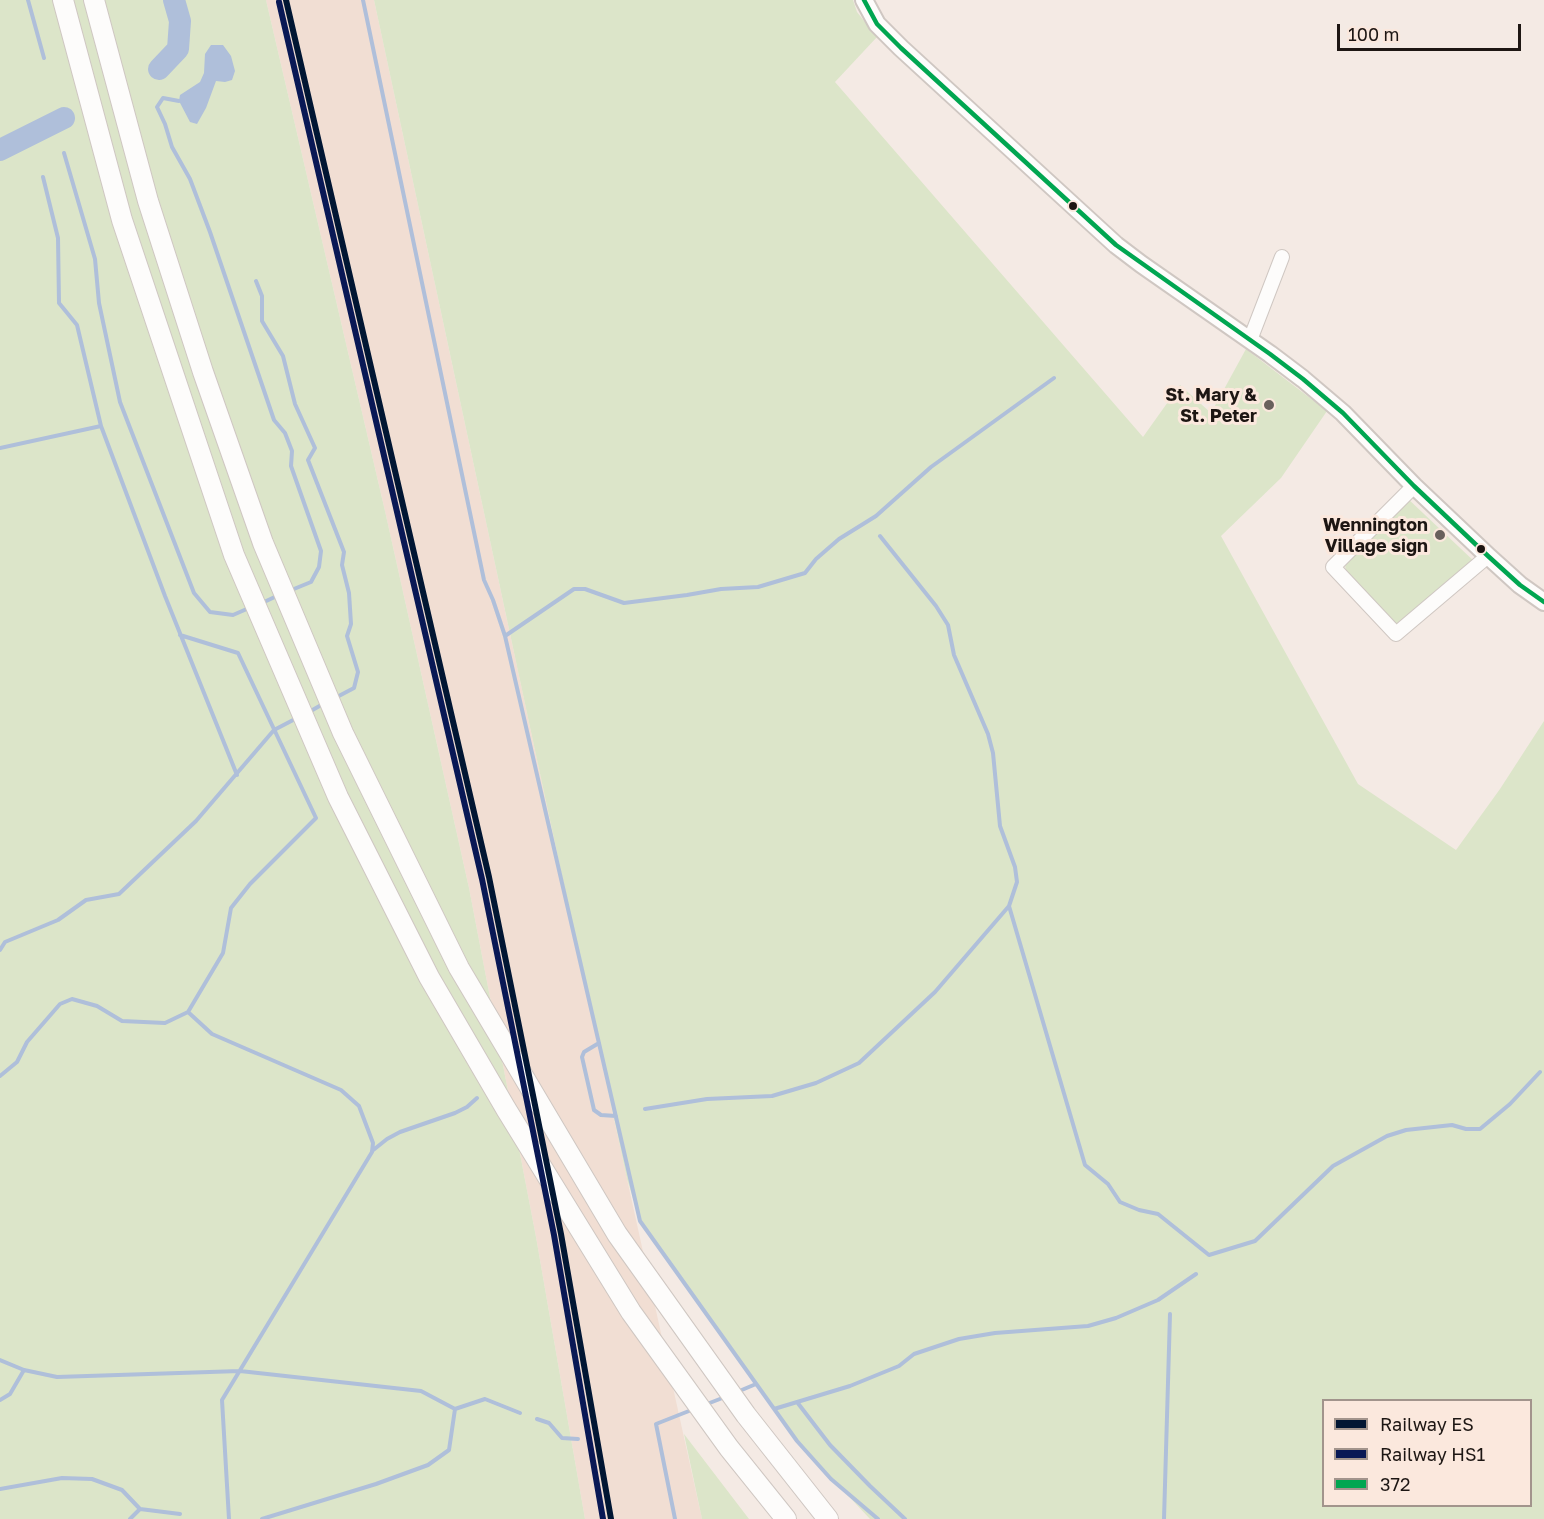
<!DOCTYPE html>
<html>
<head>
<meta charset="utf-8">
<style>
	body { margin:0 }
	#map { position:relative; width:1544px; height:1519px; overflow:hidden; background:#f4eae4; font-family:"Golos Text",sans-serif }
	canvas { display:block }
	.legend { position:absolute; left:1322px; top:1399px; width:210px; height:108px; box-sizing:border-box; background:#fbe8dd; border:2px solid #a2948c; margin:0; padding:8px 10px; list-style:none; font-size:18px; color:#1d1613 }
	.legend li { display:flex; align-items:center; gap:12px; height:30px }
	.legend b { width:30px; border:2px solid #a2948c }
	.scale { position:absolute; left:1337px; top:24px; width:184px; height:27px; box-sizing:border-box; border:3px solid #1d1613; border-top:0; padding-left:8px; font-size:18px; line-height:21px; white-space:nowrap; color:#1d1613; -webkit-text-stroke:4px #fbe8dd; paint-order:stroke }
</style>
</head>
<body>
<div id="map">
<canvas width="1544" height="1519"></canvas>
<ul class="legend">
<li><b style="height:8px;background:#011633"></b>Railway ES</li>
<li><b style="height:8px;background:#091855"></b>Railway HS1</li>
<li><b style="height:8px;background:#00a651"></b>372</li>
</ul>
<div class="scale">100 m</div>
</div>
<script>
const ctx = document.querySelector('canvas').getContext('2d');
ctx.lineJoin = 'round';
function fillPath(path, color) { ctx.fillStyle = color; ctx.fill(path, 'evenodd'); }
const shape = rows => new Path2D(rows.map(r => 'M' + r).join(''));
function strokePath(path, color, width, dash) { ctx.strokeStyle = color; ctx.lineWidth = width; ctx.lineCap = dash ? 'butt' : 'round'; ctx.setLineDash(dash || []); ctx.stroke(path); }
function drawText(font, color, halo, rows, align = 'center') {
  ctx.font = font + ' "Golos Text",sans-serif'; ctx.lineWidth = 6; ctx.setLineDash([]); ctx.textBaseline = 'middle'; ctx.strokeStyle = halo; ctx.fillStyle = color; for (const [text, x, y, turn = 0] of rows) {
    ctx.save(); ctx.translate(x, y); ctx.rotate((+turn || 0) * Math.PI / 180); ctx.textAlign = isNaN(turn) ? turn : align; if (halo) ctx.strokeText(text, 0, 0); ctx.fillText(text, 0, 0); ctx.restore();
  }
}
const built = shape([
	[266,0,374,0,627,1179,702,1519,585,1519,536,1237,469,888,385,511]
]);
const green = shape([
	[0,0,266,0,385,511,469,888,536,1237,585,1519,0,1519],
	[374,0,853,0,857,12,877,37,835,82,1143,437,1180,385,1211,413,1246,349,1327,411,1281,478,1221,536,1358,784,1456,850,1500,789,1544,721,1544,1519,870,1519,797,1441,640,1221,627,1179],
	[1324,1400,1530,1400,1530,1506,1324,1506],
	[1406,497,1476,563,1400,625,1393,622,1346,573,1345,564],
	[684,1434,749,1519,702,1519]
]);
const water = shape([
	[211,45,223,45,231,56,235,71,232,80,225,82,216,81,206,108,197,124,190,122,179,101,180,95,200,82,204,73,205,54]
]);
const stream = shape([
	[28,0,44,58],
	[363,0,484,580,493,600,505,636,640,1221,797,1441,831,1479,878,1519],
	[179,101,163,98,157,107,165,124,172,147,190,179,210,232,274,420,285,433,292,451,291,466,321,551,319,567,311,582,289,591],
	[64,153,95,259,99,303,120,402,194,593,210,612,233,615,249,608],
	[43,177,58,238,59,303,77,325,101,426,165,596,237,775],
	[256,281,262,296,262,321,283,356,295,404,315,448,308,460,344,552,342,565,349,593,351,624,347,636,358,672,354,688,335,698],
	[0,448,101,426],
	[262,603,279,595],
	[505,636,574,589,585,589,624,603,687,595,721,589,758,587,805,573,816,559,839,539,876,516,931,467,1054,378],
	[309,712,323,704],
	[1009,906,1085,1165,1108,1184,1120,1202,1139,1210,1158,1214,1209,1255,1255,1241,1333,1166,1387,1136,1406,1130,1452,1125,1466,1129,1480,1129,1510,1104,1540,1072],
	[0,950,5,942,58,920,86,900,119,894,196,821,274,730,297,718],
	[188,1012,212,1034,341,1090,359,1106,373,1143,372,1152,222,1400,229,1519],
	[599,1043,584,1052,582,1057,594,1110,601,1115,616,1116],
	[0,1076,17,1062,27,1042,60,1004,72,999,97,1006,122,1021,165,1023,188,1012,223,953,231,908,250,884,316,818,238,653,180,635],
	[645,1109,707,1099,772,1096,816,1083,859,1063,935,992,1009,906,1017,882,1015,867,1000,826,993,753,988,734,954,655,948,625,936,606,880,536],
	[372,1151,387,1139,400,1132,455,1113,467,1107,477,1098],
	[0,1360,24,1370,57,1377,240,1371,421,1391,455,1409,485,1399,520,1413],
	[737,1392,756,1384],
	[0,1400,10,1394,24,1370],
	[797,1402,830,1445,870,1486,905,1519],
	[707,1404,725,1397],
	[774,1409,850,1386,899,1366,914,1354,959,1339,995,1333,1088,1326,1116,1318,1158,1300,1196,1274],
	[537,1419,549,1423,562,1438,578,1439],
	[0,1489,62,1478,92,1479,122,1490,140,1509,180,1514],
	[130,1519,140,1509],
	[262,1519,376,1484,428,1465,449,1450,455,1409],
	[675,1519,656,1424,694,1409],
	[1164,1519,1170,1314]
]);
const river = shape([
	[159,69,178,49,180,21,174,0],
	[0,150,64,118]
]);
const minor = shape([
	[1250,340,1282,257],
	[1414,486,1333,567,1396,634,1488,556]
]);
const major = shape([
	[864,0,877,24,901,48,1116,245,1141,264,1270,354,1303,379,1343,413,1414,486,1488,556,1520,585,1544,602]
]);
const highway = shape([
	[63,0,122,220,234,555,338,797,429,977,506,1109,631,1312,729,1448,786,1519],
	[94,0,148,201,203,372,263,543,343,733,459,968,617,1234,746,1415,828,1519]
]);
const bus1 = shape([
	[864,0,877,24,901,48,1116,245,1270,354,1303,379,1343,413,1414,486,1488,556,1520,585,1544,602]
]);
const rail1 = shape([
	[286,0,489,877,561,1234,611,1519]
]);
const rail2 = shape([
	[279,2,482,879,554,1235,603,1519]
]);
const markers = [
	[1073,206,5,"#1d1613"],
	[1269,405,6,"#68605c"],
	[1440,535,6,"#68605c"],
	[1481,549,5,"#1d1613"]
];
const poiNames = [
	["St. Mary &",1257,395],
	["St. Peter",1257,416],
	["Wennington",1428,525],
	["Village sign",1428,546]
];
fillPath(built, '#f1ded3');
fillPath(green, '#dce5c9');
fillPath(water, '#afbfda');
strokePath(stream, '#afbfda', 4);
strokePath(river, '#afbfda', 22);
strokePath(minor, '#cfc7c2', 16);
strokePath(major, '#cfc7c2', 20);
strokePath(highway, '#cfc7c2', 22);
strokePath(minor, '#fdfcfb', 14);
strokePath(major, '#fdfcfb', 16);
strokePath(highway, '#fdfcfb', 20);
strokePath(bus1, '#00a651', 4.5);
strokePath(rail1, '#011633', 6);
strokePath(rail2, '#091855', 6);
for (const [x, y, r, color] of markers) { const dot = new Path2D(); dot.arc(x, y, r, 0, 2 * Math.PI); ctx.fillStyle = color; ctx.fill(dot); strokePath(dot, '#fbe8dd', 2); }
drawText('bold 18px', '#1d1613', '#fbe8dd', poiNames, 'right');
</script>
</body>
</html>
